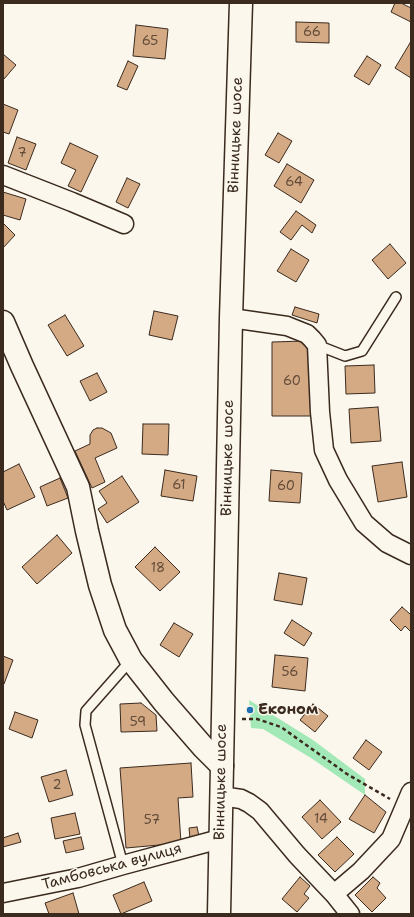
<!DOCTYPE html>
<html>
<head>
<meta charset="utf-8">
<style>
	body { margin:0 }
	#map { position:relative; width:414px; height:917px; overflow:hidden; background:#fbf7ec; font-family:"Shantell Sans",sans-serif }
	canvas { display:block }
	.frame { position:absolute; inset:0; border:4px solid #3b2a1e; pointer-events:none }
</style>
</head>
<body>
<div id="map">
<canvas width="414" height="917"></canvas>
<div class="frame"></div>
</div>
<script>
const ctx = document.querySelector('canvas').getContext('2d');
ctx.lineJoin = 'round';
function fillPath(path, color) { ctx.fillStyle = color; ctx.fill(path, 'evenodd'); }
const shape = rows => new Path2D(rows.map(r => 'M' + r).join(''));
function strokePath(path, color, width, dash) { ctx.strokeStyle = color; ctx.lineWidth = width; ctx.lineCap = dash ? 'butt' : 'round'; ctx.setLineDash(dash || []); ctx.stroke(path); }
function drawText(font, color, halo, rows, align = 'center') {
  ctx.font = font + ' "Shantell Sans",sans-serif'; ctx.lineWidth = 3; ctx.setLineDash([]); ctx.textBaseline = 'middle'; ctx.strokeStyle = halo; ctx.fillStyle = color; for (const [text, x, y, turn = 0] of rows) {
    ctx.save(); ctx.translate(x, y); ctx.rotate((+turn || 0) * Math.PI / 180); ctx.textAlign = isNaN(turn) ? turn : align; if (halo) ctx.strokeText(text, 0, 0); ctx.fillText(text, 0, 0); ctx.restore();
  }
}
const green = shape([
	[249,700,313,740,365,779,365,795,311,758,263,729,251,728]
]);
const building = shape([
	[395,3,401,3,411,8,411,22,391,12,395,3],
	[296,22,329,23,329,43,296,42,296,22],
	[136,25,168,29,165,59,133,56,136,25],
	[410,43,411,44,411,78,395,68,410,43],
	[3,54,16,65,4,79,3,78,3,54],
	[367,56,381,65,369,85,354,76,367,56],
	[128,61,138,66,127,90,117,86,128,61],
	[3,104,18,110,9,134,3,132,3,104],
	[278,133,292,141,279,163,265,155,278,133],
	[17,137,36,144,26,170,8,163,17,137],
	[70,143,98,156,81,192,68,186,76,170,61,163,70,143],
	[287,164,314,180,301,203,274,186,287,164],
	[127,178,140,184,128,208,116,202,127,178],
	[3,192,26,199,20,220,3,215,3,192],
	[296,211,316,225,312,233,302,225,291,240,280,232,296,211],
	[3,223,15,235,3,248,3,223],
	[390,244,406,263,388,279,372,260,390,244],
	[291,249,309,260,296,282,277,271,291,249],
	[295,307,319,314,317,323,292,315,295,307],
	[154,311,178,316,172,340,149,335,154,311],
	[65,315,84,346,67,356,48,325,65,315],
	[305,341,312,349,311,416,272,416,272,342,305,341],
	[374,365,375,393,346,394,345,366,374,365],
	[97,373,107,392,90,401,80,381,97,373],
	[378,407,381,441,351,443,349,409,378,407],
	[143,424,169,424,168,455,142,454,143,424],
	[97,428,102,428,111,433,117,448,95,458,105,482,92,488,75,451,90,444,90,435,93,430,97,428],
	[402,462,407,497,378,502,372,466,402,462],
	[19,464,35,497,7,510,3,501,3,472,19,464],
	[165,470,197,476,193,501,161,496,165,470],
	[271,470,302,473,300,503,269,501,271,470],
	[122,476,139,502,107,523,98,509,107,503,99,491,122,476],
	[60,478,68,498,47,506,40,487,60,478],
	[57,535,72,553,37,584,22,567,57,535],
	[155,547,180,572,160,591,135,567,155,547],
	[279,573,307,578,302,605,274,600,279,573],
	[402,607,410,614,411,613,411,632,405,626,401,631,390,620,402,607],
	[292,620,312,633,304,646,284,633,292,620],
	[174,623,193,634,179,657,160,645,174,623],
	[275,655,308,658,305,691,272,687,275,655],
	[3,656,13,660,4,684,3,684,3,656],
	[141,703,156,715,157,731,121,732,120,704,141,703],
	[313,704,328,716,315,732,300,720,313,704],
	[15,712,38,720,32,738,9,729,15,712],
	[366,740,382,752,369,770,353,758,366,740],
	[191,763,193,797,178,798,181,843,126,848,120,768,191,763],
	[66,770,73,795,49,802,41,777,66,770],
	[365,795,386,812,374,833,349,819,365,795],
	[320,800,341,822,322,839,302,817,320,800],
	[75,813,80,834,55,839,51,818,75,813],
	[197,827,199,836,190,838,189,828,197,827],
	[18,833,21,842,3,847,3,838,18,833],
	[81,837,84,849,66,853,63,841,81,837],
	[337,837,354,854,335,872,318,855,337,837],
	[300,877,310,886,304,894,309,898,297,912,282,899,300,877],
	[373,877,380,883,377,888,386,898,372,912,355,895,373,877],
	[144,882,152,901,121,914,113,895,144,882],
	[73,893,79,914,49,914,45,903,73,893]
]);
const path = shape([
	[242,719,257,719,281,727,347,774,390,799]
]);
const lane = shape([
	[317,345,345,356,362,351,396,297],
	[123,865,85,725,86,711,131,660]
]);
const street = shape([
	[3,175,72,202,124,224],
	[231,318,287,326,307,334,312,339,317,345,320,412,324,450,338,480,364,523,387,543,411,555],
	[221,796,241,799,249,803,260,811,297,855,334,894,350,914],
	[3,893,78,878,123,865,220,839],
	[334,894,361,871,391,839,411,792]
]);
const secondary = shape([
	[3,322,22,366,78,487,87,531,100,585,115,630,131,660,164,702,204,748,222,766]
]);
const primary = shape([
	[219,914,231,318,241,3]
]);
const markers = [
	[250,710,4,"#1f6fb2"]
];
const numberNames = [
	["66",312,33],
	["65",150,42],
	["7",22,154],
	["64",294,183],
	["60",292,382],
	["61",179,486],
	["60",286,487],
	["18",158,569],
	["56",290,673],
	["59",138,723],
	["2",57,786],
	["14",321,820],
	["57",152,821]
];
const streetNames = [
	["Вінницьке шосе",236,135,-88],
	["Вінницьке шосе",228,458,-89],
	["Вінницьке шосе",221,782,-89],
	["Тамбовська вулиця",112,867,-15]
];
const poiNames = [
	["Економ",258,710]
];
fillPath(green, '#a2e9b7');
fillPath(building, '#d4aa85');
strokePath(building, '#3b2a1e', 1);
strokePath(lane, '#3b2a1e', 12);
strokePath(street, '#3b2a1e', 21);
strokePath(secondary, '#3b2a1e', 25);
strokePath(primary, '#3b2a1e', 25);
strokePath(path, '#3b2a1e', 2.5, [4, 3]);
strokePath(lane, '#fbf7ec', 9);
strokePath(street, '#fbf7ec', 18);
strokePath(secondary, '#fbf7ec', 22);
strokePath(primary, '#fbf7ec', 22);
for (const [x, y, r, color] of markers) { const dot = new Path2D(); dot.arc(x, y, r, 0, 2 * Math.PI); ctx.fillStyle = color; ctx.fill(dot); strokePath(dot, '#fbf7ec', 1.5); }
drawText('13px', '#614a38', null, numberNames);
drawText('15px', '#3b2a1e', '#fbf7ec', streetNames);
drawText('bold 15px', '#3b2a1e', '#fbf7ec', poiNames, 'left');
</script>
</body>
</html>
